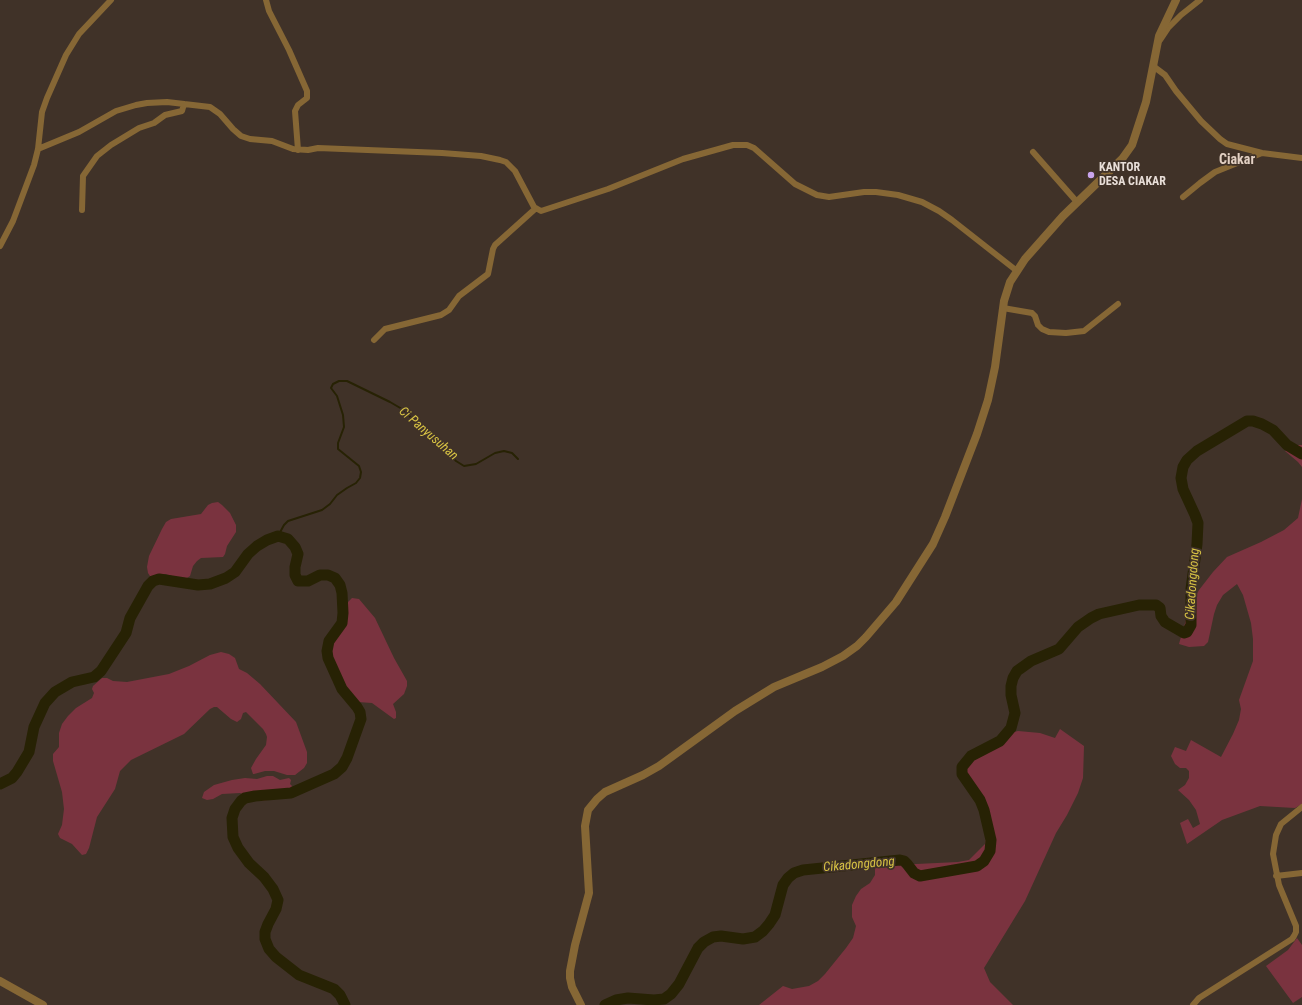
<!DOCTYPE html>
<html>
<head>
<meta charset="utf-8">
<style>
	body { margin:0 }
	canvas { display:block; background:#403228 }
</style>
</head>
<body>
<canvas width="1302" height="1005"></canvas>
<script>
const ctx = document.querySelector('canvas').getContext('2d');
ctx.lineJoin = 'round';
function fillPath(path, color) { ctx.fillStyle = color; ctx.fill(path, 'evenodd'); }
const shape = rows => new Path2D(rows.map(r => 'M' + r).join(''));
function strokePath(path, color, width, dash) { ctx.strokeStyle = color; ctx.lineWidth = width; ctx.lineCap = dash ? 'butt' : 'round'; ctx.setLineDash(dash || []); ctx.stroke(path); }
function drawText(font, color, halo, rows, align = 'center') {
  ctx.font = font + ' "Roboto Condensed",sans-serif'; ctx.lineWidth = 3.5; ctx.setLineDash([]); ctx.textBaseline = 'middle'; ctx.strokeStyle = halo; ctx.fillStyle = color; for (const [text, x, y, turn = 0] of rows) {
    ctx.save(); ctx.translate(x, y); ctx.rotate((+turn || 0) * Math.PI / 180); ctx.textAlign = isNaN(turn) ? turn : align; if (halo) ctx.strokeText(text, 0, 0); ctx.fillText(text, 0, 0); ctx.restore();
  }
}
const green = shape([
	[1296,445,1302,445,1302,467,1298,462,1285,451],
	[1302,499,1302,804,1295,808,1260,806,1222,820,1187,844,1180,823,1188,819,1193,828,1200,824,1196,810,1189,800,1178,790,1185,785,1189,778,1189,771,1186,768,1180,768,1175,764,1171,756,1175,747,1186,751,1191,740,1221,757,1233,734,1239,720,1241,709,1239,700,1253,661,1253,639,1251,623,1243,595,1237,584,1223,595,1217,605,1214,614,1208,642,1204,646,1189,647,1179,644,1189,609,1199,590,1213,572,1227,557,1261,542,1284,530,1298,518],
	[218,502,222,505,230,513,236,525,236,532,227,546,225,554,223,557,201,558,197,561,193,566,190,576,187,578,183,579,165,574,153,577,150,576,148,573,147,567,149,556,162,529,166,522,171,519,201,514,208,505,212,503],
	[352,598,359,599,375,618,394,658,407,681,407,686,404,694,393,704,396,712,396,718,394,719,372,703,358,702,342,693,333,682,329,668,331,660,329,652,330,646,335,636,343,627,346,622,347,603],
	[221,652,229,654,235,658,239,669,247,673,260,684,296,722,307,752,307,763,304,768,295,775,287,775,274,771,265,771,254,774,253,774,251,768,256,759,266,745,267,737,266,734,263,729,246,712,243,713,241,719,237,722,231,719,217,707,214,707,210,709,184,734,131,760,120,771,115,789,97,817,89,848,86,854,82,855,72,844,60,838,58,834,62,825,64,809,62,792,53,761,53,754,59,747,59,733,62,724,68,716,76,708,92,698,94,693,92,689,93,686,102,678,107,678,113,681,127,682,169,674,189,666,210,655],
	[1060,729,1084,746,1083,778,1078,793,1067,815,1056,833,1025,901,984,968,990,982,1013,1005,759,1005,783,986,792,989,809,986,818,981,825,974,846,948,853,938,856,926,852,917,852,905,856,896,861,889,870,883,875,875,875,866,958,862,969,860,985,844,990,819,984,797,966,780,965,762,979,747,1010,733,1018,731,1040,733,1055,738],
	[267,776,273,776,280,780,289,778,291,780,290,784,292,786,286,796,275,799,261,801,240,793,222,794,213,799,207,800,202,798,204,792,214,785,232,780,245,778,257,779],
	[1297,938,1302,945,1302,997,1293,1003,1266,966,1288,950]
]);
const stream = shape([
	[278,536,284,525,288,521,322,510,330,504,337,495,347,488,356,483,360,478,361,472,359,466,338,449,338,443,344,427,343,415,337,396,331,388,333,384,339,381,347,381,390,402,402,409,456,461,464,466,476,464,495,453,504,451,512,453,518,459]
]);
const river = shape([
	[0,784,12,778,17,772,29,752,34,727,45,703,55,692,72,682,94,677,101,671,126,633,130,618,148,586,153,581,159,579,198,585,210,584,226,578,235,572,248,554,257,546,267,540,278,536,288,539,295,547,298,554,295,567,295,575,298,581,308,581,320,575,328,575,335,578,340,585,342,593,343,613,342,623,329,641,327,651,328,658,342,689,357,707,360,712,361,719,347,758,342,767,334,774,291,793,255,796,245,798,241,801,235,809,232,818,233,837,238,848,249,863,264,877,273,889,278,900,276,909,268,924,265,932,265,939,269,949,276,957,299,975,334,989,340,995,345,1005],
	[605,1005,616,1000,628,998,654,1000,664,999,671,994,679,984,698,948,704,942,713,937,721,936,743,939,755,937,763,931,769,924,775,915,783,885,788,878,794,873,803,870,900,860,904,861,907,864,914,873,920,876,977,866,984,861,990,851,991,840,984,810,980,800,962,774,962,767,971,756,1000,741,1011,728,1015,713,1011,695,1011,686,1013,678,1017,671,1031,661,1059,649,1078,627,1091,618,1099,614,1139,605,1156,605,1160,608,1161,616,1165,622,1184,633,1187,632,1191,625,1191,589,1197,544,1198,523,1195,515,1183,489,1181,478,1183,467,1187,460,1197,451,1247,421,1253,421,1262,424,1273,430,1287,445,1302,454]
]);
const minor = shape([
	[266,0,269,11,289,50,307,91,307,98,298,105,295,111,298,150],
	[1160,40,1168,28,1181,15,1200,0],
	[1153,66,1165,75,1176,91,1201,121,1220,139,1227,144,1262,153,1302,158],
	[38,149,79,132,116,111,136,105,147,103,167,102,210,107,220,114,233,129,241,136,250,139,272,141,293,149,308,150,318,148,442,153,481,156,500,160,506,162,515,171,534,207,541,211,608,189,683,159,733,145,747,145,754,148,795,184,817,195,829,197,864,192,876,192,898,195,922,202,939,211,952,220,1017,271],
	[1033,152,1077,202],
	[1183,197,1200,183,1215,172,1262,153],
	[82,210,83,176,97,156,111,145,139,128,154,123,165,115,182,111,184,104],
	[0,246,13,221,34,165,38,149,42,112,47,98,66,55,79,34,111,0],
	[1003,308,1032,313,1035,316,1038,325,1042,329,1049,332,1066,333,1084,331,1118,304],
	[374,340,385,329,441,315,449,310,459,296,488,274,493,249,495,245,535,209],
	[1276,876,1302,873],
	[1193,1005,1199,998,1292,939,1294,936,1296,932,1296,926,1279,885,1273,854,1276,835,1281,824,1302,807]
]);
const tertiary = shape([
	[0,981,43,1005],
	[581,1005,572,987,570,978,570,971,575,945,589,893,585,826,588,810,597,799,605,792,643,775,659,766,735,711,774,687,822,667,843,656,857,646,866,637,896,602,933,544,945,517,977,434,988,400,995,367,1004,301,1010,282,1025,259,1063,216,1122,159,1132,145,1146,102,1159,36,1176,0]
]);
const markers = [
	[1091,175,4,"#c9a5ee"]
];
const poiNames = [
	["KANTOR",1099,168],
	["DESA CIAKAR",1099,182]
];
const waterNames = [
	["Ci Panyusuhan",428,434,41],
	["Cikadongdong",1193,584,-86],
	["Cikadongdong",859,865,-5]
];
const quarterNames = [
	["Ciakar",1237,160]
];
fillPath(green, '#7a333f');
strokePath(stream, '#272204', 2);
strokePath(river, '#272204', 11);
strokePath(minor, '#866735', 6);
strokePath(tertiary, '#866735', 8);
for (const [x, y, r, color] of markers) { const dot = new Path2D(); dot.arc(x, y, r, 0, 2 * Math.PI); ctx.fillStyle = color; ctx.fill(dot); strokePath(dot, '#403228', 1.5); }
drawText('bold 12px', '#e8ded8', '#403228', poiNames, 'left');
drawText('italic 13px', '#d8c344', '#403228', waterNames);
drawText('bold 14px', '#e2d0c3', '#403228', quarterNames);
</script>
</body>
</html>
